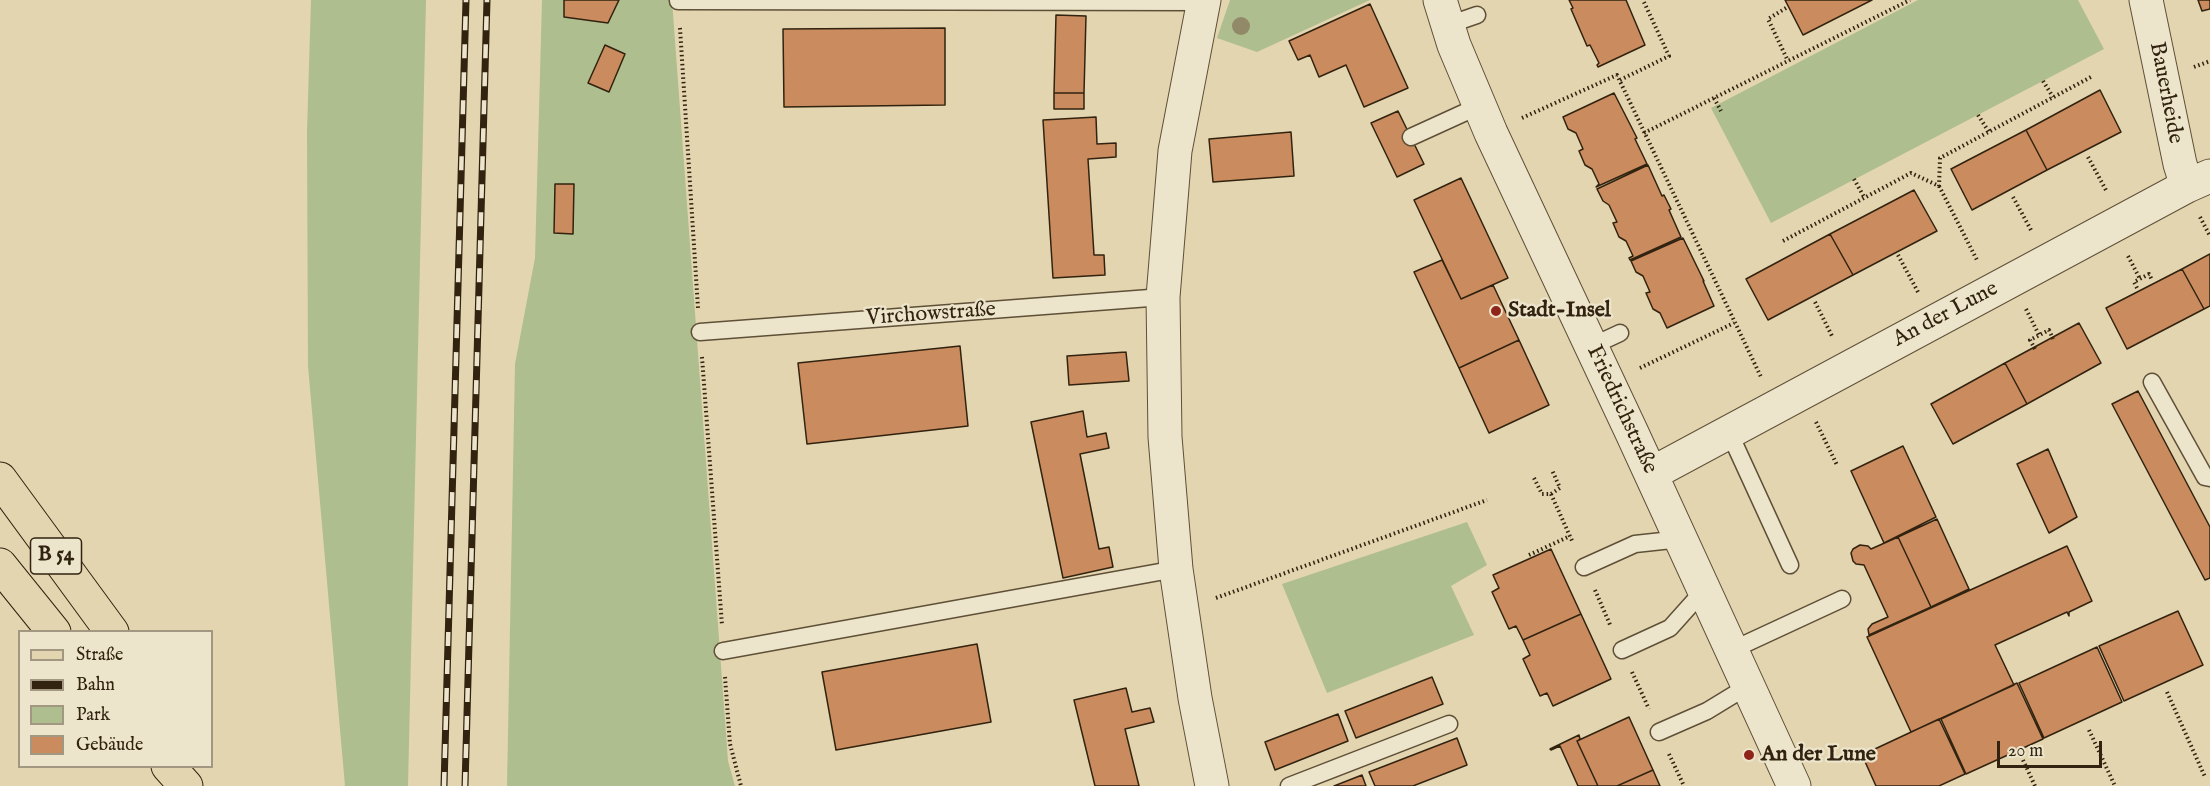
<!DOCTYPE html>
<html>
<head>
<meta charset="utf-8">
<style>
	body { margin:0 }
	#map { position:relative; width:2210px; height:786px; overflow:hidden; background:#e3d5b0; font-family:"IM FELL English",serif }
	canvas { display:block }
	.legend { position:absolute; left:18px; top:630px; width:195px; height:138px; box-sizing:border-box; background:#ede4cc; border:2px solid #a29780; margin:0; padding:8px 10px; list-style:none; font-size:18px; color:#31230f }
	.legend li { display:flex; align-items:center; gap:12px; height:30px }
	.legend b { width:30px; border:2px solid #a29780 }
	.scale { position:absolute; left:1997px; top:741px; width:105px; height:27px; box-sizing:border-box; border:3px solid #31230f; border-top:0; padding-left:8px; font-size:18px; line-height:21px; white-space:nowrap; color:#31230f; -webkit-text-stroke:4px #ede4cc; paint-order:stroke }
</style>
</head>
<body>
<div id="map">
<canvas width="2210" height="786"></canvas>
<ul class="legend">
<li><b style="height:8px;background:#e3d5b0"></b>Straße</li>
<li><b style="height:8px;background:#31230f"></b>Bahn</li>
<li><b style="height:16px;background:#afbe8e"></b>Park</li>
<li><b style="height:16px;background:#ca8b5f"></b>Gebäude</li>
</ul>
<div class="scale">20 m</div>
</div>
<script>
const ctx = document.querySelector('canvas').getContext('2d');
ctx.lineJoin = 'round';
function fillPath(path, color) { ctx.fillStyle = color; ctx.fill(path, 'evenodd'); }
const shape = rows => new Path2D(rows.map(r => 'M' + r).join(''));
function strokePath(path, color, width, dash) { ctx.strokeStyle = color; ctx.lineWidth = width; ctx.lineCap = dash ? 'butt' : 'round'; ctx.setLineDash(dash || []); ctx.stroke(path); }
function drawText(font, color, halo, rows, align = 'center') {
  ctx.font = font + ' "IM FELL English",serif'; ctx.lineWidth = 4.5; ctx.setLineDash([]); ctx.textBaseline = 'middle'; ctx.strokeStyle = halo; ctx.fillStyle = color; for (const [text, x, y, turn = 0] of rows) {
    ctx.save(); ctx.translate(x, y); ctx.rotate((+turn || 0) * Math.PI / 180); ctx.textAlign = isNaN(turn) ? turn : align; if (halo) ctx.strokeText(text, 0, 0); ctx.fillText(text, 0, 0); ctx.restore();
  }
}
const green = shape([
	[311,0,426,0,408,786,345,786,308,366,307,132],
	[542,0,672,0,728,761,735,786,507,786,515,364,535,258],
	[1230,0,1370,0,1257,52,1217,38],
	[1918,0,2078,0,2104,49,1771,223,1711,108],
	[1467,522,1487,565,1451,586,1474,635,1327,693,1282,584]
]);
const building = shape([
	[564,0,619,0,608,23,564,17,564,0],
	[1569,0,1626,0,1645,45,1598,67,1597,65,1599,63,1590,45,1587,46,1571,9,1573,8,1569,0],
	[1785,0,1872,0,1803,35,1785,0],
	[2198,0,2210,0,2210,9,2202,11,2198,0],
	[1370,4,1408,88,1364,107,1346,65,1319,77,1310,55,1298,60,1289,41,1370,4],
	[1056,15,1086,16,1084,93,1054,93,1056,15],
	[945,28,945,105,784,107,783,29,945,28],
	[605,45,625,54,609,92,588,83,605,45],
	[2100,90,2121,132,2047,170,2026,130,2100,90],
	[1054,93,1084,93,1084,109,1054,109,1054,93],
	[1614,93,1637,138,1635,139,1647,164,1596,187,1599,184,1592,169,1585,165,1579,151,1583,149,1576,133,1568,129,1563,117,1614,93],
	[1398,111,1424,164,1397,177,1371,123,1398,111],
	[1096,117,1097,144,1116,143,1116,157,1088,159,1094,255,1104,255,1105,275,1053,278,1043,120,1096,117],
	[2026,130,2047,170,1972,210,1951,169,2026,130],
	[1291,132,1294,176,1213,182,1209,139,1291,132],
	[1648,165,1662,196,1664,195,1671,209,1669,210,1681,237,1630,260,1629,258,1633,256,1626,241,1619,237,1613,223,1617,222,1609,205,1603,201,1597,189,1648,165],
	[1461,178,1508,278,1461,299,1414,200,1461,178],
	[555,184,574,184,573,234,554,233,555,184],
	[1914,190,1937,231,1853,275,1830,234,1914,190],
	[1830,234,1853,275,1768,320,1746,279,1830,234],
	[1683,238,1704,281,1703,281,1714,306,1667,328,1660,313,1653,309,1646,293,1650,292,1643,276,1636,272,1631,261,1683,238],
	[2210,254,2210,306,2204,309,2182,269,2210,254],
	[1442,260,1461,299,1493,285,1519,340,1459,368,1414,272,1442,260],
	[2182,269,2204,309,2127,349,2106,308,2182,269],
	[2079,323,2101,363,2027,404,2005,363,2079,323],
	[1519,340,1549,405,1489,433,1459,368,1519,340],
	[960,346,968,426,807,444,798,363,960,346],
	[1126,352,1129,381,1069,385,1067,356,1126,352],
	[2005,363,2027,404,1953,444,1931,404,2005,363],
	[2138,391,2210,527,2210,578,2205,580,2112,404,2138,391],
	[1083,411,1087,437,1106,433,1109,448,1080,454,1099,549,1109,547,1113,567,1063,578,1031,422,1083,411],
	[1903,446,1936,517,1884,543,1851,471,1903,446],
	[2048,449,2077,517,2049,533,2017,464,2048,449],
	[1937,519,1969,589,1931,607,1898,537,1937,519],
	[1898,537,1931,607,1869,635,1868,629,1872,624,1888,617,1864,565,1856,564,1853,561,1851,553,1853,549,1860,545,1868,546,1871,549,1898,537],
	[2067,546,2092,601,2069,612,2069,616,2067,612,1995,645,2014,685,1911,732,1867,637,2067,546],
	[1551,549,1581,614,1523,640,1516,626,1509,629,1492,592,1499,588,1493,575,1551,549],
	[2178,611,2203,665,2124,701,2099,646,2178,611],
	[1581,614,1611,679,1553,706,1547,693,1540,696,1523,659,1530,655,1523,640,1581,614],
	[977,644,991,722,836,750,822,672,977,644],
	[2097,647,2122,702,2044,738,2019,683,2097,647],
	[1432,677,1443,704,1356,738,1345,711,1432,677],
	[2017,683,2043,739,1966,774,1941,719,2017,683],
	[1126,688,1132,712,1150,708,1154,722,1125,729,1139,786,1095,786,1074,700,1126,688],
	[1338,714,1348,741,1275,770,1265,742,1338,714],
	[1629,717,1653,770,1617,786,1598,786,1577,741,1629,717],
	[1939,719,1965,774,1939,786,1876,786,1862,755,1939,719],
	[1579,735,1580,739,1577,741,1598,786,1578,786,1560,746,1551,750,1550,749,1579,735],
	[1457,738,1467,765,1413,786,1375,786,1369,772,1457,738],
	[1653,770,1660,786,1617,786,1653,770],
	[1362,775,1366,786,1334,786,1362,775]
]);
const path = shape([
	[1786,8,1768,19,1788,61],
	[680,28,698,308],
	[2194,67,2210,61],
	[1620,80,1669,56,1643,0],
	[2043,81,2053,97],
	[1714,98,1721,111],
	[1978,115,1989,132],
	[1522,118,1617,75,1761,377],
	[1644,133,1910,0],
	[2088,157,2107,192],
	[1854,179,1864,197],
	[1939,186,1977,260],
	[2013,197,2031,230],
	[2200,217,2210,236],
	[1783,241,1911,173,1939,186,1940,158,2091,77],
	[1898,255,1918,292],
	[2128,256,2140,279],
	[2137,288,2134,282,2149,274,2152,280],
	[1815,302,1833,338],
	[2026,309,2039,335],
	[2035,349,2030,340,2049,330,2053,339],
	[702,357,722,625],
	[1640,368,1734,323],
	[1816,422,1837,465],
	[1534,478,1542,494,1551,494,1560,488,1552,470],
	[1551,494,1573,543],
	[1529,555,1570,536],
	[1595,590,1611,627],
	[1216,598,1487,500],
	[1632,672,1649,709],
	[725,677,730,744,741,786],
	[2167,692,2205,777],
	[2089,730,2115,786],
	[1669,754,1684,786],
	[2023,760,2035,786]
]);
const service = shape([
	[678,1,1204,2],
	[1448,25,1477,15],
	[1411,137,1479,106],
	[700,332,1163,297],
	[1592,346,1620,333],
	[2152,382,2205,477,2210,478],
	[1729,432,1790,565],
	[1584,567,1635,544,1681,539],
	[1622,650,1670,628,1704,590],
	[1732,650,1842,599],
	[723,651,1176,569],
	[1659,732,1707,711,1748,686],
	[1289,786,1449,724]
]);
const minor = shape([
	[1204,0,1175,151,1163,297,1165,437,1176,569,1195,698,1212,786],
	[1440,0,1454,45,1491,133,1632,433,1794,786],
	[2146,0,2180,164,2187,186],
	[1651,474,2187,186,2210,176]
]);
const primary = shape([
	[0,479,112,632],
	[0,565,54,632],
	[168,766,186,786]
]);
const rail = shape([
	[444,786,466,0],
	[465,786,487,0]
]);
const trees = [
	[1241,26]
];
const markers = [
	[1496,311,6,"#8f2418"],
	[1749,755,6,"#8f2418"]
];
const shields = [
	[56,556,51]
];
const shieldNames = [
	["B 54",56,556]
];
const streetNames = [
	["Bauerheide",2165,93,79],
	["Virchowstraße",931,315,-4],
	["An der Lune",1946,315,-28],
	["Friedrichstraße",1621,410,65]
];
const poiNames = [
	["Stadt-Insel",1508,311],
	["An der Lune",1761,755]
];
fillPath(green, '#afbe8e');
fillPath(building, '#ca8b5f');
strokePath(building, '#31230f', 1.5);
strokePath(service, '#5e5037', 19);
strokePath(minor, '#5e5037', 35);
strokePath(primary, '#31230f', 35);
strokePath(path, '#31230f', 4, [1.5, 3]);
strokePath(service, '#ede4cc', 16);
strokePath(minor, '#ede4cc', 33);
strokePath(primary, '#e3d5b0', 33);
strokePath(rail, '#31230f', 7);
strokePath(rail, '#ede4cc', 4.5, [14]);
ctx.fillStyle = '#928969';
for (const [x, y] of trees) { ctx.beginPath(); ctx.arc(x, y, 9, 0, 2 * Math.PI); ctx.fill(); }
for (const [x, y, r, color] of markers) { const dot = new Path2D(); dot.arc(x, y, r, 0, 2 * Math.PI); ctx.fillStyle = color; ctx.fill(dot); strokePath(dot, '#ede4cc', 2); }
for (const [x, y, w] of shields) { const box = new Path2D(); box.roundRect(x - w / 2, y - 18, w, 36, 4.5); ctx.fillStyle = '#ede4cc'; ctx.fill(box); strokePath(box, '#31230f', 1.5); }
drawText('bold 21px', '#31230f', null, shieldNames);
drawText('22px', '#31230f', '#ede4cc', streetNames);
drawText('bold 22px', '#31230f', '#ede4cc', poiNames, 'left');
</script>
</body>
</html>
